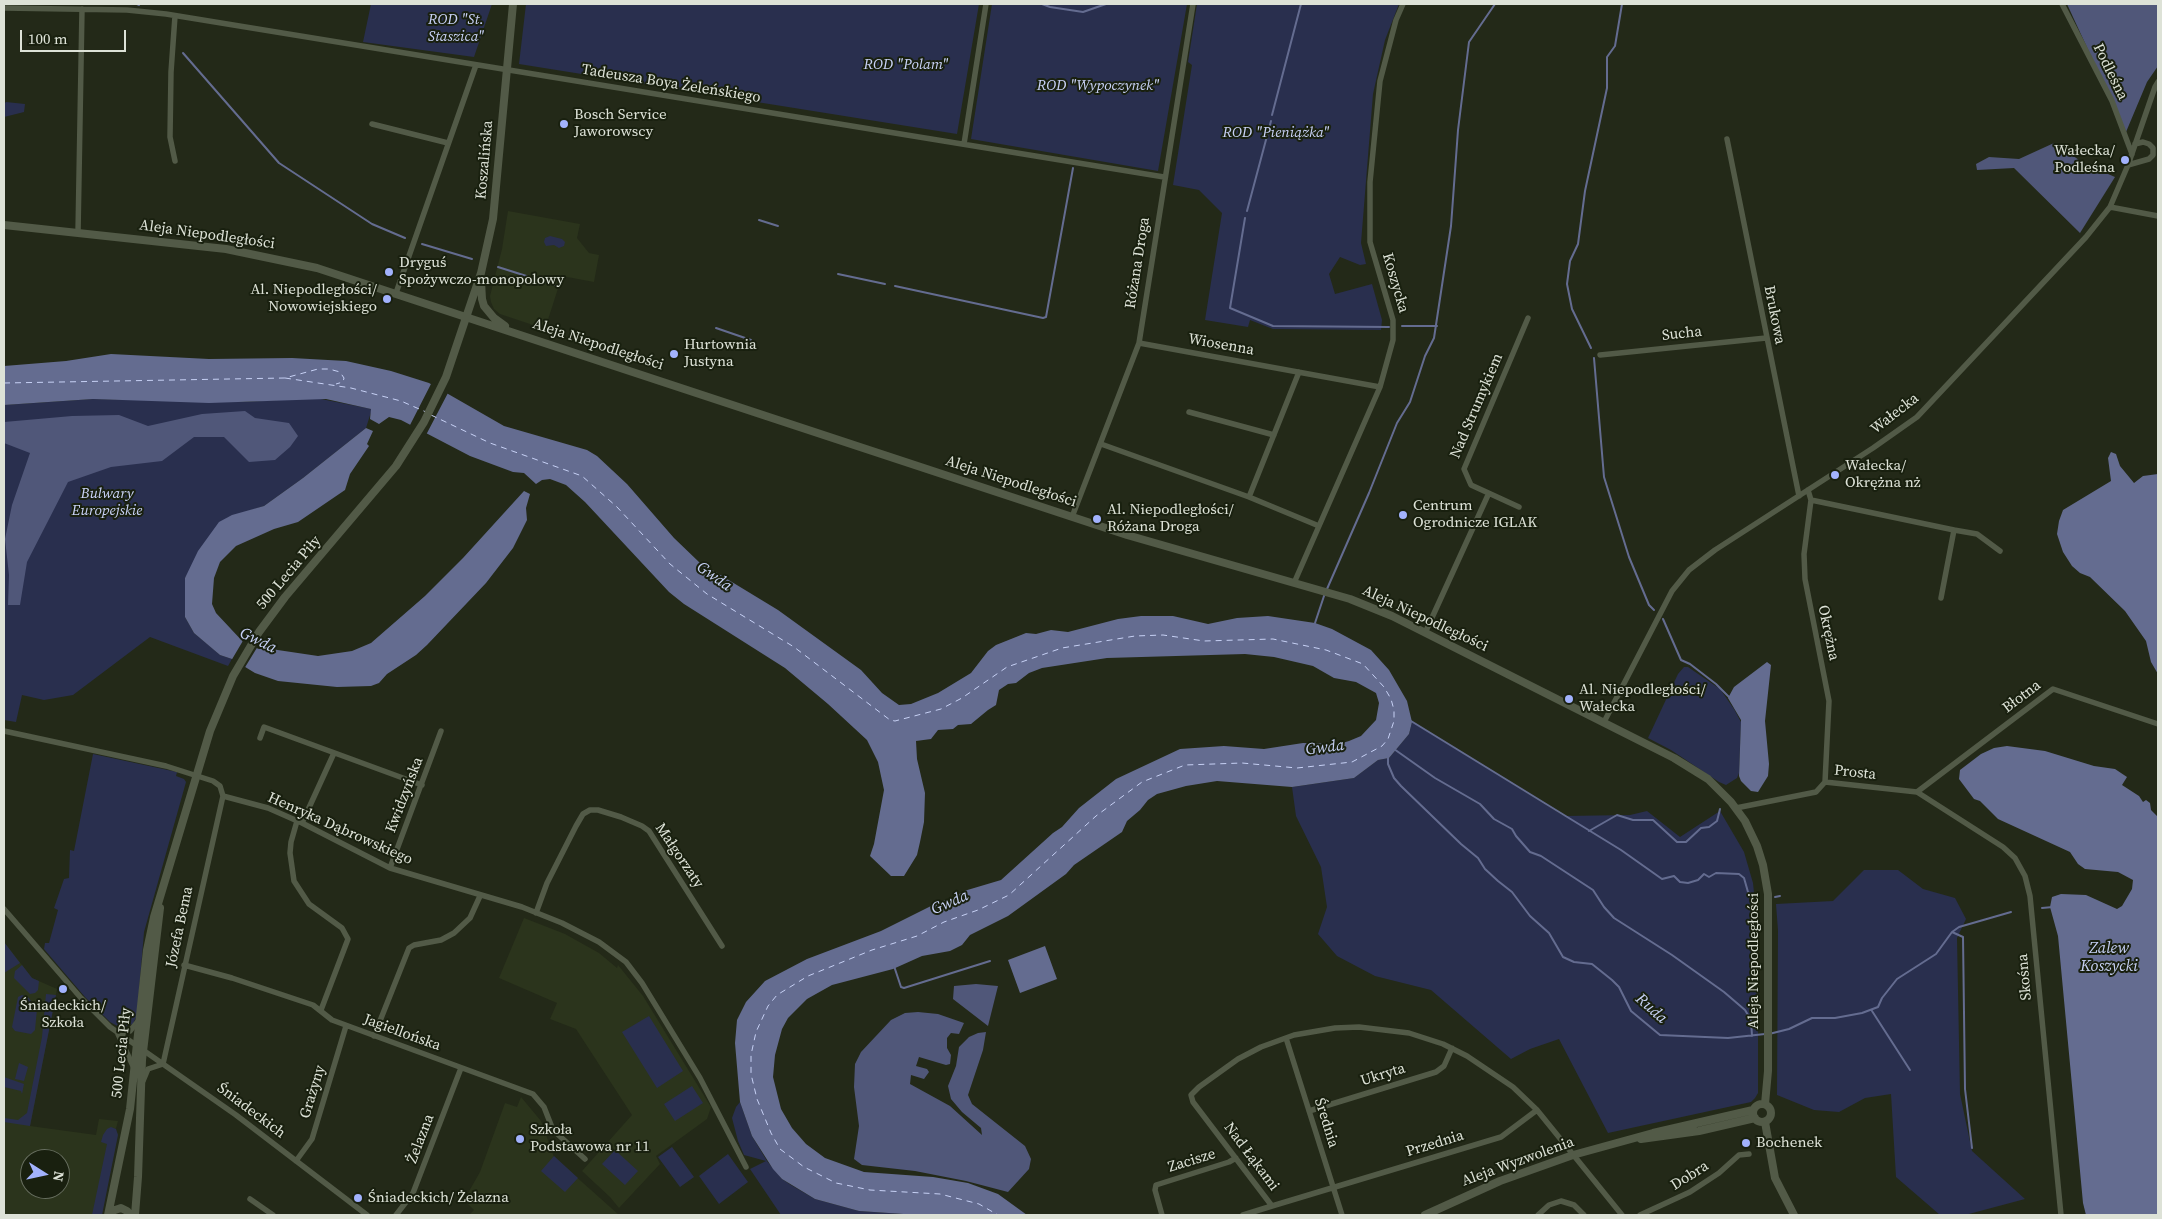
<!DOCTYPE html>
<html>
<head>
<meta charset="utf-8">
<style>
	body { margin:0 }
	#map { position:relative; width:2162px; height:1219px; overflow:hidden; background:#232918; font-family:"Source Serif 4",serif }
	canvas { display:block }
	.frame { position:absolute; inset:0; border:5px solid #dde2d7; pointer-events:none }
	.north { position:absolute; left:20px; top:1149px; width:50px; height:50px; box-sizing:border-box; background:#19200f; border:1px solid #676e5f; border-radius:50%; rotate:100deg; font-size:14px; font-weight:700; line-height:20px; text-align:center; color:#dde2d7 }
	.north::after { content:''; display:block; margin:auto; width:18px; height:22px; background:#a2b2fd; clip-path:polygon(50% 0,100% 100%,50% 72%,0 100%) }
	.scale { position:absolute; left:20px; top:30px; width:106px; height:22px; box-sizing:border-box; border:2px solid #dde2d7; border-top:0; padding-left:6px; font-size:15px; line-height:18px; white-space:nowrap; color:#dde2d7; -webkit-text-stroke:4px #19200f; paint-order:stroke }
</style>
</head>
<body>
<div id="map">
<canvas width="2162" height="1219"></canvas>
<div class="frame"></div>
<div class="north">N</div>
<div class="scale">100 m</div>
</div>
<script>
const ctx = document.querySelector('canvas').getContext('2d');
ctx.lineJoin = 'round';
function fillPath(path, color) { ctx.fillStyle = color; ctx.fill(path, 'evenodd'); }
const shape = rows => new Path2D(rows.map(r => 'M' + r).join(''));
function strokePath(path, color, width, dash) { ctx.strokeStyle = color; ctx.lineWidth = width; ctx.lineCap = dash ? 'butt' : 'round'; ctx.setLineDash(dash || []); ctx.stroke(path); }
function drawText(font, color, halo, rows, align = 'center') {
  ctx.font = font + ' "Source Serif 4",serif'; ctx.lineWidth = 4; ctx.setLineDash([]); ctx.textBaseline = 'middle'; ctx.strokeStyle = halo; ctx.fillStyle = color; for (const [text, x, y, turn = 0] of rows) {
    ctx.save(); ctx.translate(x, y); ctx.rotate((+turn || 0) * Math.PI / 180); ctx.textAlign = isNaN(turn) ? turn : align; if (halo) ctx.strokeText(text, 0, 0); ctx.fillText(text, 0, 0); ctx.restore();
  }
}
const built = shape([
	[508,211,580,224,577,238,589,253,599,255,594,282,562,276,545,329,500,314,494,309,491,302,490,296,502,249],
	[524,918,565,934,599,953,617,968,618,965,643,996,711,1107,707,1119,656,1156,660,1164,619,1208,610,1197,582,1171,632,1115,576,1029,550,1019,557,1003,499,978],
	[4,942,32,978,57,989,30,1126,96,1135,99,1119,118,1121,115,1132,118,1134,101,1215,4,1215],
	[30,1159,60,1159,60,1189,30,1189],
	[521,1097,541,1121,554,1157,619,1215,469,1215,474,1210,464,1200,480,1172,505,1103,517,1107]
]);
const green = shape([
	[371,4,492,4,474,57,363,42],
	[526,4,979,4,957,134,519,64],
	[992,4,1187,4,1158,171,971,139],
	[1197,4,1399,4,1385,40,1373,94,1361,243,1366,264,1360,265,1340,257,1329,274,1335,294,1372,284,1382,320,1381,330,1273,329,1250,320,1248,327,1205,320,1222,213,1199,190,1173,185,1192,65,1188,62],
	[6,102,25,104,24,112,4,117,4,104],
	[550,236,562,239,565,242,564,246,559,248,554,245,546,246,544,242,545,238],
	[316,398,372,409,366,428,303,478,264,506,227,518,185,578,185,617,194,633,212,648,220,655,232,659,228,666,150,637,73,695,44,700,22,695,16,722,4,720,4,405,93,399,243,402],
	[1684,667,1688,667,1720,689,1734,709,1741,722,1739,773,1737,778,1726,785,1719,782,1671,750,1648,738,1678,674],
	[1412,722,1564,816,1630,815,1647,811,1680,837,1720,811,1744,852,1753,883,1758,932,1758,1093,1755,1098,1751,1102,1608,1133,1559,1039,1530,1049,1511,1059,1431,990,1375,976,1337,956,1318,934,1327,907,1321,867,1296,816,1292,787,1354,778,1378,760,1389,758,1409,734],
	[93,754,177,772,176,776,184,779,186,782,144,932,137,1015,133,1024,121,1028,110,1022,85,997,44,949,45,943,49,943,58,910,54,908,64,879,69,878,70,850,74,851],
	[1864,870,1898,870,1923,889,1955,898,1966,919,1957,938,1960,1094,1972,1151,2025,1199,1965,1215,1940,1215,1896,1177,1891,1094,1865,1098,1839,1112,1814,1110,1777,1095,1778,930,1776,904,1833,901],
	[4,942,20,963,4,973],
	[22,965,32,978,39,981,38,990,35,993,30,994,14,978,15,971],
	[46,994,56,995,30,1126,4,1122,4,1118,18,1120,27,1113,42,1037],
	[22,995,28,997,37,1009,35,1030,31,1034,15,1031,12,1027,18,997],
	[649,1016,683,1071,657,1088,622,1032],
	[19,1063,28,1067,24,1081,15,1079],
	[4,1077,24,1084,22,1094,21,1091,4,1087],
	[692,1086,703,1103,675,1121,664,1104],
	[740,1102,752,1136,767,1161,782,1179,791,1185,815,1199,859,1211,918,1215,781,1215,750,1169,766,1161,744,1155,738,1141,732,1118,736,1107],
	[111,1127,116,1129,118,1135,102,1215,92,1215,107,1144,101,1142,103,1135,107,1129],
	[672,1147,694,1177,680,1187,658,1157],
	[615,1150,638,1171,625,1185,602,1164],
	[728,1154,748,1182,719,1204,699,1176],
	[554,1156,578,1178,565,1192,541,1171]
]);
const forest = shape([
	[2067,4,2156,4,2158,6,2158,66,2147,82,2126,132],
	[2054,143,2085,164,2115,177,2080,233,2014,168,1977,170,1976,164,1989,157,2019,159],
	[245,411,255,418,289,423,298,436,290,447,275,460,249,462,224,437,194,437,162,461,111,467,68,482,27,562,20,605,8,605,9,575,5,539,12,505,30,453,4,443,4,422,72,416,119,415,148,426,202,414],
	[976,984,998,986,988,1026,953,999,954,986],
	[918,1012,938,1014,964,1023,959,1034,951,1033,947,1038,947,1048,951,1055,950,1064,946,1065,919,1057,916,1066,927,1069,929,1072,924,1079,911,1075,910,1084,950,1106,982,1135,981,1128,962,1112,951,1099,948,1086,956,1066,959,1047,969,1037,978,1033,986,1032,983,1050,968,1095,972,1104,1025,1146,1031,1159,1029,1169,1008,1192,966,1181,915,1171,862,1165,854,1159,859,1126,854,1087,855,1064,861,1052,891,1020,905,1013]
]);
const water = shape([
	[111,354,209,359,292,358,346,361,391,371,429,383,504,426,587,450,597,456,627,484,674,538,699,562,778,610,861,670,882,693,899,705,911,704,938,693,971,673,988,651,996,645,1026,633,1036,634,1051,630,1068,632,1118,619,1141,616,1173,616,1208,624,1237,618,1268,616,1315,623,1332,629,1371,650,1389,670,1407,701,1412,722,1409,734,1389,758,1378,760,1354,778,1292,787,1217,781,1186,786,1157,794,1148,800,1140,810,1127,821,1122,832,1074,865,1066,874,1008,916,970,935,962,945,950,951,922,956,893,969,832,985,807,999,788,1018,782,1029,775,1055,773,1077,781,1109,792,1128,806,1144,825,1158,864,1172,933,1177,968,1183,998,1194,1027,1215,918,1215,859,1211,815,1199,782,1179,773,1169,752,1136,740,1102,735,1043,737,1020,746,1002,765,981,807,959,881,931,939,902,953,898,964,891,1001,880,1053,833,1062,827,1079,808,1116,779,1180,749,1224,746,1264,749,1303,743,1339,744,1349,741,1361,736,1376,720,1379,703,1376,693,1356,682,1334,678,1313,666,1274,657,1245,654,1107,658,1042,668,1029,673,1016,683,1008,684,999,690,996,705,988,710,971,724,958,725,953,729,938,730,931,739,916,741,917,759,925,793,924,822,920,842,917,855,904,876,891,876,870,856,874,844,884,790,878,762,867,740,828,704,785,668,684,604,669,592,585,502,566,485,550,479,542,480,536,484,524,473,513,472,470,456,401,420,389,417,379,424,370,419,371,409,326,399,209,403,93,399,4,405,4,366,66,361],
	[366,428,373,431,367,444,369,446,350,474,345,490,298,522,274,529,236,546,220,562,214,578,212,604,216,613,245,644,259,649,271,649,318,656,352,651,371,643,425,596,463,558,524,491,530,494,526,508,527,520,513,548,486,583,427,645,416,655,387,674,379,683,371,686,337,687,278,681,255,673,232,659,220,655,194,633,185,617,185,578,198,551,219,522,232,515,264,506,303,478],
	[2111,452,2116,454,2120,466,2134,483,2143,476,2158,474,2158,674,2151,662,2146,641,2125,611,2090,577,2080,573,2072,566,2063,552,2057,534,2059,521,2063,510,2111,481,2108,458],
	[1767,662,1771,665,1765,721,1769,764,1768,776,1758,792,1751,791,1741,781,1739,776,1741,720,1728,698,1734,687],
	[2007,746,2045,751,2094,766,2115,769,2127,777,2122,785,2139,796,2143,802,2146,800,2150,803,2151,810,2158,817,2158,1215,2086,1215,2083,1203,2058,936,2050,907,2052,897,2061,894,2086,895,2117,909,2122,906,2132,889,2133,880,2118,872,2085,869,2078,864,2070,852,1998,819,1980,801,1974,799,1959,779,1960,770,1981,754,1994,748],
	[1045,946,1057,979,1020,993,1008,960]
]);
const pier = shape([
	[432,382,449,391,426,435,409,427],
	[244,639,258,646,244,669,231,661]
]);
const stream = shape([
	[137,4,139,5],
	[1042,4,1050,7,1083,12,1106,4],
	[183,53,279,163,372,224,405,238],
	[1272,115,1301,4],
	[1247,211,1271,121],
	[1245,218,1230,308,1273,326,1389,327],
	[759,220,778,226],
	[422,244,472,259],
	[498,267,558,286],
	[838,274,885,284],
	[895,286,1043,318,1046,317,1073,168],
	[1402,326,1437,326],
	[716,328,751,340],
	[1591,348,1572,309,1567,284,1570,261,1578,244,1585,191,1607,88,1607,57,1615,46,1622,4],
	[1594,358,1604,477,1629,557,1649,605,1654,610],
	[1327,589,1369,493,1397,423,1410,402,1425,356,1434,338,1451,226,1458,130,1469,42,1495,4],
	[1663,619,1681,660,1690,664,1716,684,1730,698],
	[1315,623,1325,593],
	[1411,721,1621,850,1662,879,1674,876,1680,882,1688,883,1698,880,1704,874,1709,877,1716,873,1739,874,1744,878,1748,892,1755,898],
	[1394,749,1435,778,1480,804,1494,819,1512,829,1516,836,1530,852,1541,856,1593,890,1604,907,1614,918,1672,955,1724,992,1745,1010,1751,1020,1752,1036],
	[1388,757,1388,764,1394,778,1401,786,1461,844,1478,858,1485,869,1498,881,1512,892,1530,916,1549,933,1563,957,1574,962,1592,964,1612,980,1619,987,1631,1011,1660,1035,1728,1038,1765,1034],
	[1589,831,1617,815,1633,820,1653,820,1677,842,1686,842,1701,828,1709,827,1717,821,1720,809],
	[1775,897,1780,896],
	[2042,908,2053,907],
	[1952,932,1963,937,1965,1089,1972,1148],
	[894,966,901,987,904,988,990,961],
	[1872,1011,1910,1070],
	[1769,1034,1789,1029,1812,1018,1835,1018,1862,1013,1878,1007,1882,998,1897,979,1936,954,1952,932,1959,927,2011,912]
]);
const ferry = shape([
	[285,378,351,388,401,401,426,412],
	[4,383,285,378,318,369,329,369,340,372,344,378,343,382,336,384],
	[431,415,490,443,582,476,617,507,670,564,707,594,794,647,890,720,895,721,941,709,962,698,1007,667,1062,648,1135,636,1163,635,1204,641,1273,639,1326,650,1363,664,1384,687,1391,699,1394,710,1394,721,1388,739,1382,746,1352,762,1297,768,1242,763,1185,765,1142,782,1096,816,1009,895,978,910,944,922,917,936,872,950,808,976,777,995,768,1006,756,1032,751,1055,751,1074,757,1099,771,1133,780,1149,804,1167,836,1183,870,1190,940,1194,979,1204,998,1215]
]);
const minor = shape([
	[2062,4,2112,101,2132,154],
	[4,8,127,10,166,14,1164,177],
	[372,124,448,143],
	[1727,139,1799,496],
	[964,144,986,4],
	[175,161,170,137,171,72,175,16],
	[2128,165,2149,159,2153,155,2153,148,2149,144,2143,142,2135,144],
	[2110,207,2158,216],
	[78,233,82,9],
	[396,293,476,65],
	[1139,343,1380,387],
	[1600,355,1766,338],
	[1189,412,1274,435],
	[1101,444,1249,497,1319,526],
	[1808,490,1811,500,1804,554,1805,579,1829,701,1825,782],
	[1249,497,1299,372],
	[1811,500,1954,530,1941,598],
	[1519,507,1471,485,1464,469,1528,318],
	[1072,517,1139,343,1193,4],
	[1954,530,1977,534,2000,551],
	[1294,583,1380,387,1393,340,1393,320,1370,242,1370,182,1380,81,1396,20,1403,4],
	[1425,633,1488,495],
	[1604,722,1672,591,1689,570,1715,550,1873,448,1917,417,2086,237,2110,207,2128,165,2155,87,2158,82],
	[4,731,166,766,213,781,220,786,223,796,268,808,302,823,390,868,522,907,562,923,599,942,626,962,642,983,700,1078,746,1167],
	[260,738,264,727,422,785],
	[1917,792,2053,689,2158,724],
	[1736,808,1816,792,1825,782,1917,792,2003,847,2015,858,2025,876,2030,896,2061,1215],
	[297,821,291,842,290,853,294,881,309,904,342,928,348,939,321,1010],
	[302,823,334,753],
	[390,868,441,731],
	[4,909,81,998,110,1027,236,1115,367,1215],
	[536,913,547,883,576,826,583,814,590,810,598,810,621,817,642,826,649,831,722,946],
	[184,965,232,978,313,1005,332,1020,533,1094,544,1107,553,1130,585,1159],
	[119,1032,130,1031,139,1020],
	[118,1034,134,1068],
	[374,1036,409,948,414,945,441,940,454,933,470,918,480,896],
	[1286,1038,1342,1215],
	[143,1081,148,1069,163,1064,223,796],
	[1537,1110,1501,1137,1272,1206,1193,1102,1191,1095,1199,1087,1238,1059,1261,1047,1294,1035,1335,1028,1359,1027,1409,1033,1443,1044,1467,1056,1513,1087,1537,1110,1622,1215],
	[1309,1111,1436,1072,1444,1066,1452,1048],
	[296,1161,312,1139,346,1026],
	[250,1199,273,1215],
	[396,1215,413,1193,461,1068],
	[1162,1215,1155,1190,1156,1185,1229,1162,1236,1158],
	[1243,1215,1272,1206],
	[1538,1215,1549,1205,1561,1201,1574,1205,1584,1215],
	[1640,1215,1690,1192,1719,1173,1739,1155,1749,1154]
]);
const tertiary = shape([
	[4,225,226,249,317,268,1127,535,1350,599,1392,616,1674,758,1708,779,1731,802,1745,821,1757,846,1763,865,1768,894,1768,1071,1765,1104],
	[481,282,482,299,484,306,494,318,505,326],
	'1753 1113a9 9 0 1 1 18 0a9 9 0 1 1-18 0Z',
	[1765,1122,1775,1178,1794,1215],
	[1641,1139,1699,1131,1755,1118],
	[109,1212,121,1208,127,1211,130,1215],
	[108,1215,130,1109,147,950,154,917,210,731,233,676,259,632,285,597,396,466,424,422,446,377,481,273,493,219,513,4],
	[135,1215,138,1177,142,1060,160,908],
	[1425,1215,1500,1181,1573,1155,1653,1133,1753,1110]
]);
const markers = [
	[564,124,5,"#a2b2fd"],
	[2125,160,5,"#a2b2fd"],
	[389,272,5,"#a2b2fd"],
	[387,299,5,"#a2b2fd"],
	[674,354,5,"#a2b2fd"],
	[1835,475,5,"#a2b2fd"],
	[1403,515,5,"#a2b2fd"],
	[1097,519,5,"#a2b2fd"],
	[1569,699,5,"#a2b2fd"],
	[63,989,5,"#a2b2fd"],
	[520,1139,5,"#a2b2fd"],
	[1746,1143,5,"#a2b2fd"],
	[358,1198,5,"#a2b2fd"]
];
const parkNames = [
	["ROD \"St.",456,20],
	["Staszica\"",456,37],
	["ROD \"Polam\"",906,65],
	["ROD \"Wypoczynek\"",1098,86],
	["ROD \"Pieniążka\"",1276,133],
	["Bulwary",107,494],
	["Europejskie",107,511]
];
const streetNames = [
	["Podleśna",2110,72,64],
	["Tadeusza Boya Żeleńskiego",671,84,9],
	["Koszalińska",485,160,-85],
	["Aleja Niepodległości",207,235,8],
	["Różana Droga",1138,263,-81],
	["Koszycka",1395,283,74],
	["Brukowa",1774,315,79],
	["Sucha",1682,334,-6],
	["Aleja Niepodległości",598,345,18],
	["Wiosenna",1221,345,10],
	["Nad Strumykiem",1477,406,-67],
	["Wałecka",1895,414,-38],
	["Aleja Niepodległości",1011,482,18],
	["500 Lecia Piły",289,573,-50],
	["Aleja Niepodległości",1425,619,25],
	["Okrężna",1828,633,78],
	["Błotna",2022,697,-37],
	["Prosta",1855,773,6],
	["Kwidzyńska",405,795,-69],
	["Henryka Dąbrowskiego",340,829,24],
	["Małgorzaty",679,856,56],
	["Józefa Bema",180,927,-78],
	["Aleja Niepodległości",1754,961,-90],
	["Skośna",2025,977,-95],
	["Jagiellońska",402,1033,20],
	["500 Lecia Piły",122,1053,-84],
	["Ukryta",1383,1075,-17],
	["Grażyny",313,1092,-73],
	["Śniadeckich",251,1111,37],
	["Średnia",1326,1123,73],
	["Żelazna",421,1139,-69],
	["Przednia",1435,1144,-17],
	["Nad Łąkami",1251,1157,53],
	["Zacisze",1192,1161,-17],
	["Aleja Wyzwolenia",1518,1162,-20],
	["Dobra",1690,1176,-32]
];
const poiNames = [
	["Bosch Service",574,115],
	["Jaworowscy",574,132],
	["Wałecka/",2115,151,"right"],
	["Podleśna",2115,168,"right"],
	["Dryguś",399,263],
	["Spożywczo-monopolowy",399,280],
	["Al. Niepodległości/",377,290,"right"],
	["Nowowiejskiego",377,307,"right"],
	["Hurtownia",684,345],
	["Justyna",684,362],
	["Wałecka/",1845,466],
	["Okrężna nż",1845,483],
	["Centrum",1413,506],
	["Ogrodnicze IGLAK",1413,523],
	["Al. Niepodległości/",1107,510],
	["Różana Droga",1107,527],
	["Al. Niepodległości/",1579,690],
	["Wałecka",1579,707],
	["Śniadeckich/",63,1006,"center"],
	["Szkoła",63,1023,"center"],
	["Szkoła",530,1130],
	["Podstawowa nr 11",530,1147],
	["Bochenek",1756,1143],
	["Śniadeckich/ Żelazna",368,1198]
];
const waterNames = [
	["Gwda",714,577,35],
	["Gwda",258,641,26],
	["Gwda",1325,748,-7],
	["Gwda",950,903,-24],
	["Zalew",2109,949],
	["Koszycki",2109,967],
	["Ruda",1651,1009,42]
];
fillPath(built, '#2b341c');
fillPath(green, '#292f4e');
fillPath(forest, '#505779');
fillPath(water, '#646c90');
fillPath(pier, '#232918');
strokePath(stream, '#646c90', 2);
strokePath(ferry, '#c7d1f5', 1, [6, 5]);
strokePath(minor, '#525a47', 5.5);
strokePath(tertiary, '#525a47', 8);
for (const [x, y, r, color] of markers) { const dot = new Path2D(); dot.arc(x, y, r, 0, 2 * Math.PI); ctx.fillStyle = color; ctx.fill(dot); strokePath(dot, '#19200f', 2); }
drawText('italic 15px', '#c9d2f7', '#19200f', parkNames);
drawText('15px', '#dde2d7', '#19200f', streetNames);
drawText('15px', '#dde2d7', '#19200f', poiNames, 'left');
drawText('italic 16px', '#c7d1f5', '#19200f', waterNames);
</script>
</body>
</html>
